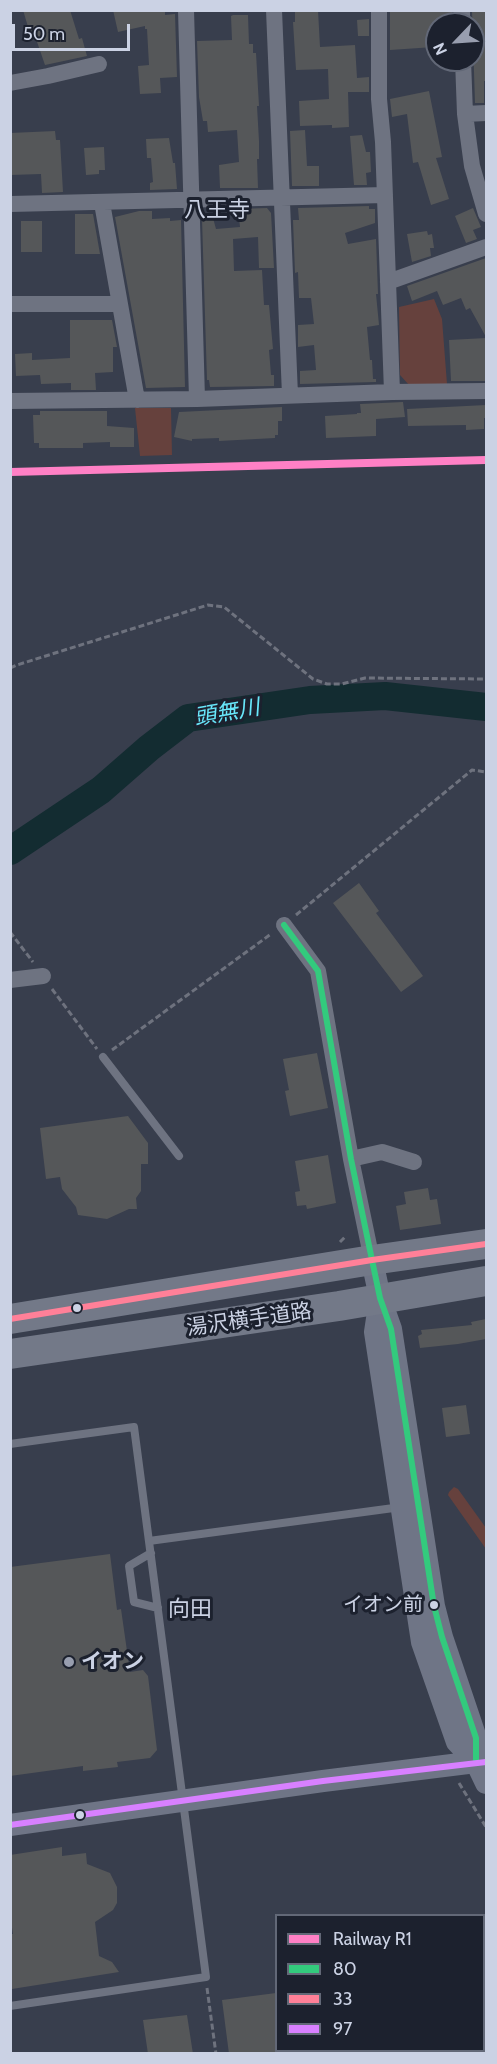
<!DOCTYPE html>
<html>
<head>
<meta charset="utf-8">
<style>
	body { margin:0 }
	#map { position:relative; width:497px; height:2064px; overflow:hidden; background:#383e4d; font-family:Cabin,sans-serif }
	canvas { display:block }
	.frame { position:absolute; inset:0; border:12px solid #cbd2e4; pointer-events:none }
	.legend { position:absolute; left:275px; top:1914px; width:210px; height:138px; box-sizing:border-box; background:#1c212e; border:2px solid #626877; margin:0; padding:8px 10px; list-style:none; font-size:18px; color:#cbd2e4 }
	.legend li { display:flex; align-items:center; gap:12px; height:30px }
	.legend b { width:30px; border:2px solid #626877 }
	.north { position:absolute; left:425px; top:12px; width:60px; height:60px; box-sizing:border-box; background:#1c212e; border:2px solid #626877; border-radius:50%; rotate:245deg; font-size:16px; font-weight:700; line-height:24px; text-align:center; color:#cbd2e4 }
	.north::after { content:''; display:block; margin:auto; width:21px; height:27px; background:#989eaf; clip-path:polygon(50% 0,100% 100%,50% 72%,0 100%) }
	.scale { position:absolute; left:12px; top:24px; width:118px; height:27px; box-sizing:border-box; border:3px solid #cbd2e4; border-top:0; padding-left:8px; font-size:18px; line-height:21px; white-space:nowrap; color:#cbd2e4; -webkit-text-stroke:4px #1c212e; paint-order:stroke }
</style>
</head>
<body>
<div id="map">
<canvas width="497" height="2064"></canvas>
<div class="frame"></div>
<ul class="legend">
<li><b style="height:8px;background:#ff80c5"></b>Railway R1</li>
<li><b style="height:8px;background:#33ca7d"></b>80</li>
<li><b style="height:8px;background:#ff8098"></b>33</li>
<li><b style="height:8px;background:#d880ff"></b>97</li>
</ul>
<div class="north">N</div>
<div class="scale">50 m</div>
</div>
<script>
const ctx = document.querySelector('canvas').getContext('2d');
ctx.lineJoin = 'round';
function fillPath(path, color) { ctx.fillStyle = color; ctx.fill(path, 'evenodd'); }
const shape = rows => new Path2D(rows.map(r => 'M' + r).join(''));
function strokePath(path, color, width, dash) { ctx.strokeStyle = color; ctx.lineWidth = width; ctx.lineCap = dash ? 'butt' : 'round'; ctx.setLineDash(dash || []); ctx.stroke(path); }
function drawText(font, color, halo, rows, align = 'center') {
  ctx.font = font + ' Cabin,"Noto Sans JP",sans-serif'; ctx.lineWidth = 6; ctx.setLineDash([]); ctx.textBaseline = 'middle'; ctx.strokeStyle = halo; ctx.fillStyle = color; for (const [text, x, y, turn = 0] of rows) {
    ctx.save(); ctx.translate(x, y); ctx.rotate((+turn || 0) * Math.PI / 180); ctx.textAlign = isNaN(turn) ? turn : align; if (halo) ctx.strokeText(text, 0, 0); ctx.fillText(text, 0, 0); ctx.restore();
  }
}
const green = shape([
	[434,299,442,319,447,384,409,385,400,375,399,307],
	[135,408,171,408,172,455,140,456],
	[454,1487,458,1489,486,1528,486,1549,448,1495,449,1492]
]);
const river = shape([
	[10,851,101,790,149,748,188,718,310,700,385,696,486,707]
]);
const building = shape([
	[23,10,70,10,79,39,82,38,87,56,45,65,35,36,31,37],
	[113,10,165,10,165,15,175,14,177,77,160,78,161,93,140,94,138,66,149,65,147,29,145,29,145,26,118,32],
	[318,10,320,47,355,45,357,78,369,77,369,92,348,92,349,127,332,128,332,125,300,126,299,101,329,99,328,69,296,70,293,22,295,22,295,11],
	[390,10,445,10,445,12,452,12,452,24,433,26,434,47,390,50],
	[472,10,486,10,486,81,484,81,484,103,475,103],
	[233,15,248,15,249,44,253,44,253,53,256,53,259,106,257,106,259,141,259,159,257,159,258,188,220,188,219,165,239,162,237,130,208,132,207,121,203,121,199,97,197,41,232,40,231,16],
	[369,19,369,36,358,36,357,20],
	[429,91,442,157,436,158,449,199,431,205,418,162,413,163,407,114,392,117,390,99],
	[305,130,307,166,319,166,319,186,292,186,290,131],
	[55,131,56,140,60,140,63,192,42,193,41,174,10,175,10,133],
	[362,135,366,152,370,152,371,172,366,173,367,185,354,185,350,136],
	[169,138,173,163,175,163,177,189,150,190,150,183,153,182,151,158,147,158,146,139],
	[104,147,105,170,99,170,99,174,86,175,84,148],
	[369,206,369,209,375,209,375,223,345,233,348,244,376,239,378,294,376,294,379,325,367,327,370,360,372,360,373,379,376,379,376,382,300,384,300,371,316,370,314,345,298,347,298,325,314,324,311,298,299,298,298,272,295,273,293,220,299,220,298,208],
	[267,208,271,213,274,268,259,268,258,237,233,239,234,271,262,270,264,305,269,305,273,349,269,350,271,375,274,375,274,386,210,387,209,380,207,380,202,219,213,218,216,229,240,227,238,209],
	[473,208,481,227,473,230,477,239,466,243,455,216],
	[139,211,152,211,152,219,170,218,170,221,181,220,185,387,146,388,115,217],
	[75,214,93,214,100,254,75,254],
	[21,221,42,221,42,252,21,252],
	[427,231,428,235,432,234,434,248,430,248,431,256,412,262,407,234],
	[486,258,486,337,470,308,466,310,461,298,443,305,437,291,412,301,407,286],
	[70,320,112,320,117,347,113,347,113,372,95,373,96,390,71,390,71,383,41,384,40,375,16,376,15,354,32,353,32,360,70,358],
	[486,338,486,381,451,381,449,340],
	[403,402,405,417,376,419,376,436,326,438,325,416,357,414,357,413,361,413,360,404],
	[486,405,486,418,484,418,484,429,466,430,466,425,408,426,407,409],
	[282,407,282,421,278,421,278,435,275,435,275,438,219,441,219,438,192,439,192,441,174,437,179,412],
	[40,411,107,411,107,426,134,428,134,447,110,447,110,442,83,443,83,448,39,448,39,443,34,443,33,415,40,415],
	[359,883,379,911,376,913,423,976,401,992,333,903],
	[317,1053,328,1108,290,1116,285,1091,289,1090,283,1059],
	[128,1116,148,1143,148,1164,141,1164,141,1191,136,1198,137,1209,129,1209,107,1219,78,1215,76,1207,62,1189,60,1177,46,1179,40,1128],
	[328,1155,336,1203,307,1209,306,1205,297,1206,295,1192,300,1191,295,1161],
	[428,1188,430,1200,437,1199,441,1224,400,1230,396,1206,406,1204,404,1192],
	[486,1319,486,1339,458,1344,420,1348,418,1336,422,1334,421,1330,472,1325,471,1322],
	[466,1405,470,1434,446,1437,442,1408],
	[110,1554,117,1610,121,1609,130,1672,143,1670,148,1676,157,1750,150,1758,117,1762,118,1767,83,1771,83,1766,10,1776,10,1567],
	[62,1847,62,1856,86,1853,87,1864,110,1873,117,1887,117,1903,113,1910,95,1922,99,1956,112,1962,119,1972,12,1989,10,1934,13,1934,10,1915,10,1855],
	[276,1993,276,2054,229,2054,222,2000],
	[187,2015,193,2054,148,2054,143,2020]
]);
const path = shape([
	[10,668,17,665,208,605,224,607,313,679,327,684,342,684,365,678,486,679],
	[296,915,472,770,486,772],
	[10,932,33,962],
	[52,989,97,1049],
	[112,1050,271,934],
	[340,1242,346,1236],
	[459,1783,486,1827],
	[207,1988,216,2054]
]);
const lane = shape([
	[103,1057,179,1156],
	[10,1444,134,1427,206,1977,10,2006],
	[149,1541,401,1507],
	[151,1553,129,1566,134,1602,158,1608]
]);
const street = shape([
	[186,10,197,399],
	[274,10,290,395],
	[379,10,379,99,383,142,392,392],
	[462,10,462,24],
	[463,60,465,114,472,166,486,214],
	[10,83,48,76,99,64],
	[465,114,486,113],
	[102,203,137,400],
	[10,204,385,195],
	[388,282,486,247],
	[10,304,120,304],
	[10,401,197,399,392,392,486,391],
	[284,925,318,971,351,1159,372,1260],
	[10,980,43,976],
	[351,1159,382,1152,414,1162]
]);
const secondary = shape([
	[372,1260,380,1298,391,1329,434,1606,442,1637,476,1738,476,1762],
	[380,1299,375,1332,422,1642,457,1742,476,1762,486,1783],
	[10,1825,323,1781,476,1762]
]);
const highway = shape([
	[10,1319,372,1260,486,1244],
	[10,1354,339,1306,486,1281]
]);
const bus1 = shape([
	[284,925,318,971,351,1159,372,1260,380,1298,391,1329,434,1606,442,1637,476,1738,476,1762]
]);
const bus2 = shape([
	[10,1319,372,1260,486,1244]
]);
const bus3 = shape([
	[10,1825,323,1781,486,1762]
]);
const rail1 = shape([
	[10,472,486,460]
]);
const markers = [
	[77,1308,5,"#cbd2e4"],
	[434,1605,5,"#cbd2e4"],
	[69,1662,6,"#989eaf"],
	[80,1815,5,"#cbd2e4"]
];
const busNames = [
	["イオン前",423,1605]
];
const streetNames = [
	["湯沢横手道路",249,1320,-8]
];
const poiNames = [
	["イオン",81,1662]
];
const neighbourhoodNames = [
	["八王寺",217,211],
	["向田",190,1610]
];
const waterNames = [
	["頭無川",227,713,-10]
];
fillPath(green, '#66413d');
strokePath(river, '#132c31', 28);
fillPath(building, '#555759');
strokePath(path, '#6e727e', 3, [6, 3]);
strokePath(lane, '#6e7381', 8);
strokePath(street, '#6e7381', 16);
strokePath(secondary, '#6f7586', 22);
strokePath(highway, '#737988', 30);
strokePath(bus1, '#33ca7d', 6);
strokePath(bus2, '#ff8098', 6);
strokePath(bus3, '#d880ff', 6);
strokePath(rail1, '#ff80c5', 8);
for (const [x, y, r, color] of markers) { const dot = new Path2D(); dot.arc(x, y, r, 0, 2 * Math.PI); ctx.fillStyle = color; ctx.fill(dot); strokePath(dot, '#1c212e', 2); }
drawText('20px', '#cbd2e4', '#1c212e', busNames, 'right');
drawText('21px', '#cbd2e4', '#1c212e', streetNames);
drawText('bold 21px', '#cbd2e4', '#1c212e', poiNames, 'left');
drawText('22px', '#cbd2e4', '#1c212e', neighbourhoodNames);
drawText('italic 22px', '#68e7fa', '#1c212e', waterNames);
</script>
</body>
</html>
